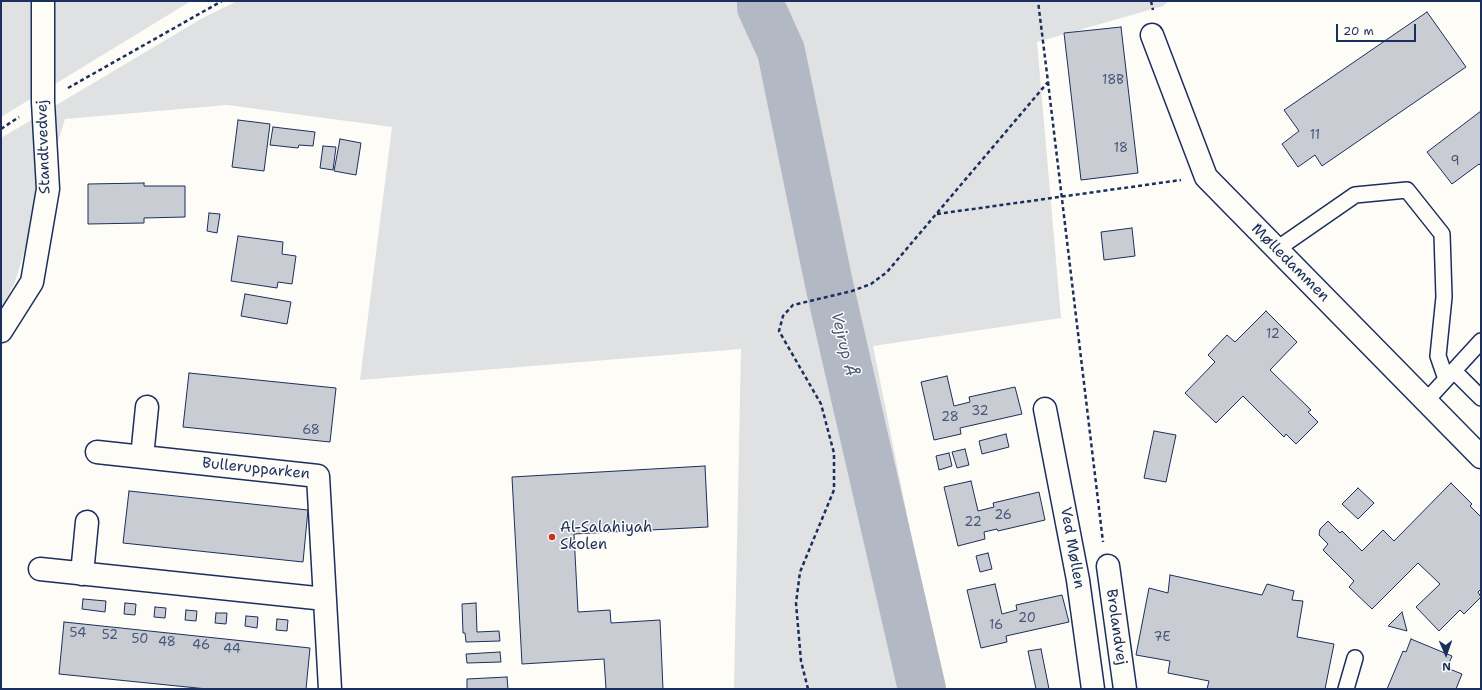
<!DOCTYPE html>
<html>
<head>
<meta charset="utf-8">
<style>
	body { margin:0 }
	#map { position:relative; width:1482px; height:690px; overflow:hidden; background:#fdfcf7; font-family:"Shantell Sans",sans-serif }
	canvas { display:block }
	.frame { position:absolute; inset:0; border:2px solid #1b2f5e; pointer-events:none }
	.north { position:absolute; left:1426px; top:634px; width:40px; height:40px; -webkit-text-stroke:3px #fdfcf7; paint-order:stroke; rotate:178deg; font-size:11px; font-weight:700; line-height:16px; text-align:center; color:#1b2f5e }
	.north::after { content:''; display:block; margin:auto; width:14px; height:18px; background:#1b2f5e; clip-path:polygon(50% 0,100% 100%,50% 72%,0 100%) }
	.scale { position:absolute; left:1336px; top:24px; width:80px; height:18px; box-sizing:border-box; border:2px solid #1b2f5e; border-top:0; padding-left:5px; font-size:12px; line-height:14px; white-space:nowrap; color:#1b2f5e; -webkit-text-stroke:3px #fdfcf7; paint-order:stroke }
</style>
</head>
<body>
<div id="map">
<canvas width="1482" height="690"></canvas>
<div class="frame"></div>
<div class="north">N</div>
<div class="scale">20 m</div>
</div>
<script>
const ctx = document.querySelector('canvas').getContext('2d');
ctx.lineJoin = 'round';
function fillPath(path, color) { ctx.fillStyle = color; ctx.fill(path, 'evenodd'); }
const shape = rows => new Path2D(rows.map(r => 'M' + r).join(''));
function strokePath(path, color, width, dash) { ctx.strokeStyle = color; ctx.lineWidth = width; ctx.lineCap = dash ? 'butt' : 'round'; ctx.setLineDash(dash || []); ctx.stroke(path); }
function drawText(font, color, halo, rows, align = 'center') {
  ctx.font = font + ' "Shantell Sans",sans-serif'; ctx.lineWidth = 3; ctx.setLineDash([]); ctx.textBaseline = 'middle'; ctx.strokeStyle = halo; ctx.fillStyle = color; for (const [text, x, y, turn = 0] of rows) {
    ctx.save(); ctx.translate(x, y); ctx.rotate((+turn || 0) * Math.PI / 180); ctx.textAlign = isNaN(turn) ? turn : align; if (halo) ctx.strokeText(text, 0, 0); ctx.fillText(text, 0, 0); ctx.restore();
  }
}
const green = shape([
	[1,1,191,1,1,117],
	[237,1,1169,1,1163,6,1037,42,1061,318,873,346,942,689,734,689,741,349,360,380,392,127,227,105,65,119,15,282,1,310,1,138,201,19]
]);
const river = shape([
	[761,1,761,7,781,51,829,284,922,689]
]);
const building = shape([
	[1427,12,1466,67,1322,166,1315,155,1298,167,1282,144,1299,131,1284,110,1427,12],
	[1121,27,1138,173,1081,180,1064,33,1121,27],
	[1481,111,1481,166,1479,164,1452,184,1427,152,1481,111],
	[238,120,270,124,264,171,232,167,238,120],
	[273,127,315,132,313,146,299,145,298,148,270,145,273,127],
	[340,139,361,143,356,175,334,171,340,139],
	[323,146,336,147,333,170,320,168,323,146],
	[144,183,144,186,185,186,185,217,144,218,144,223,88,224,88,184,144,183],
	[209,213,220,214,217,233,207,231,209,213],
	[1132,228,1135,256,1104,260,1101,232,1132,228],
	[238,236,283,242,282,254,296,256,292,284,278,282,277,288,231,281,238,236],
	[245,294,291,302,287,324,241,316,245,294],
	[1266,311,1297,342,1270,370,1311,410,1308,412,1318,422,1296,444,1286,434,1284,437,1243,396,1216,423,1185,393,1215,362,1208,355,1227,335,1235,342,1266,311],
	[189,373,336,388,330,442,183,427,189,373],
	[947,376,954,406,970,402,969,397,1015,387,1022,414,960,428,961,434,934,440,921,382,947,376],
	[1154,431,1176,435,1166,482,1144,478,1154,431],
	[1006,434,1009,447,982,454,979,441,1006,434],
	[965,449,969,465,957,468,952,452,965,449],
	[949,453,952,466,939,470,936,456,949,453],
	[705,466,708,527,574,534,578,612,610,610,611,623,660,620,663,689,606,689,604,659,522,664,512,477,705,466],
	[971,481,978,511,994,507,993,503,1039,492,1045,520,998,531,997,529,984,532,985,539,958,546,944,487,971,481],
	[1451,483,1472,504,1470,506,1481,517,1481,589,1478,592,1481,597,1464,614,1460,610,1439,631,1416,607,1440,584,1418,563,1372,609,1349,587,1354,581,1323,550,1328,544,1319,535,1320,529,1328,521,1340,533,1342,531,1362,551,1383,530,1394,541,1451,483],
	[1358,488,1374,503,1358,519,1342,504,1358,488],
	[129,491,308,510,303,562,123,543,129,491],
	[988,553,992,569,980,572,976,556,988,553],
	[1170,575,1262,595,1267,584,1294,591,1292,600,1303,601,1297,637,1334,644,1325,689,1207,689,1209,681,1168,673,1170,661,1136,655,1149,588,1168,593,1170,575],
	[995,584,1002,614,1017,610,1016,605,1062,595,1069,622,1006,636,1007,642,981,648,967,590,995,584],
	[83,599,106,601,105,612,82,609,83,599],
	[125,603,136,604,135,615,124,614,125,603],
	[476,603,477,632,499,631,500,641,466,642,465,633,463,633,462,604,476,603],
	[155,607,166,608,165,618,154,617,155,607],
	[186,610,197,611,196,621,185,620,186,610],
	[1402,612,1407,631,1388,626,1402,612],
	[216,613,227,613,226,624,215,623,216,613],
	[246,616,258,617,257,628,245,626,246,616],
	[277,619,288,620,287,631,276,630,277,619],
	[64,622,310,648,306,689,207,689,59,674,64,622],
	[1411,639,1452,656,1447,668,1462,674,1456,689,1387,689,1403,651,1406,652,1411,639],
	[1041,649,1049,689,1036,689,1028,651,1041,649],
	[500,652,501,662,467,663,466,654,500,652],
	[507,677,508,689,467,689,467,679,507,677]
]);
const path = shape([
	[1151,1,1153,10],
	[1048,82,1103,542],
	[68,88,222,1],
	[1,129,19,117],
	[937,214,1181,180],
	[808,689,801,661,796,603,800,572,834,490,834,453,821,404,779,331,783,316,793,305,852,291,871,284,887,272,1048,82,1038,1]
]);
const lane = shape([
	[1277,249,1355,195,1407,190,1442,234,1444,297,1438,356,1446,379],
	[1454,371,1481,398],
	[1426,401,1481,341],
	[1346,689,1355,658]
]);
const street = shape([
	[1152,35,1206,177,1481,457],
	[1,331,32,282,48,189,43,102,43,1],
	[1045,409,1078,580,1093,689],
	[97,452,318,476,330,689],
	[142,457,147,407],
	[1108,566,1125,689],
	[40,569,325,599],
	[82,574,87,522]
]);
const markers = [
	[552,537,4,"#c8321e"]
];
const numberNames = [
	["18B",1113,81],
	["11",1315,136],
	["18",1121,149],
	["9",1455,162],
	["12",1273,335],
	["32",980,412],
	["28",950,418],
	["68",311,431],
	["26",1003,516],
	["22",973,523],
	["20",1027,619],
	["16",996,626],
	["54",78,634],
	["52",110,636],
	["7E",1162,638],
	["50",140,640],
	["48",167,643],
	["46",201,646],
	["44",232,650]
];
const streetNames = [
	["Standtvedvej",44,147,-92],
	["Mølledammen",1290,263,45],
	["Bullerupparken",256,469,6],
	["Ved Møllen",1072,548,80],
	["Brolandvej",1116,627,82]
];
const poiNames = [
	["Al-Salahiyah",560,528],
	["Skolen",560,545]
];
const waterNames = [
	["Vejrup Å",843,344,77]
];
fillPath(green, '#e0e1e3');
strokePath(river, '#b3b8c5', 48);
fillPath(building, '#c9ccd3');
strokePath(building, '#1b2f5e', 1);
strokePath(lane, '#1b2f5e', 18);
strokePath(street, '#1b2f5e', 25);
strokePath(path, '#1b2f5e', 2.5, [4, 3]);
strokePath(lane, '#fdfcf7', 15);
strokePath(street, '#fdfcf7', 22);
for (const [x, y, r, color] of markers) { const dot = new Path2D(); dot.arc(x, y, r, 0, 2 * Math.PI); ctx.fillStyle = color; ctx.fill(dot); strokePath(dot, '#fdfcf7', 1.5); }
drawText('13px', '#46567b', null, numberNames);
drawText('15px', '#1b2f5e', '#fdfcf7', streetNames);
drawText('15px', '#1b2f5e', '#fdfcf7', poiNames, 'left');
drawText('italic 16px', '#49587d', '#fdfcf7', waterNames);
</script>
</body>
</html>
